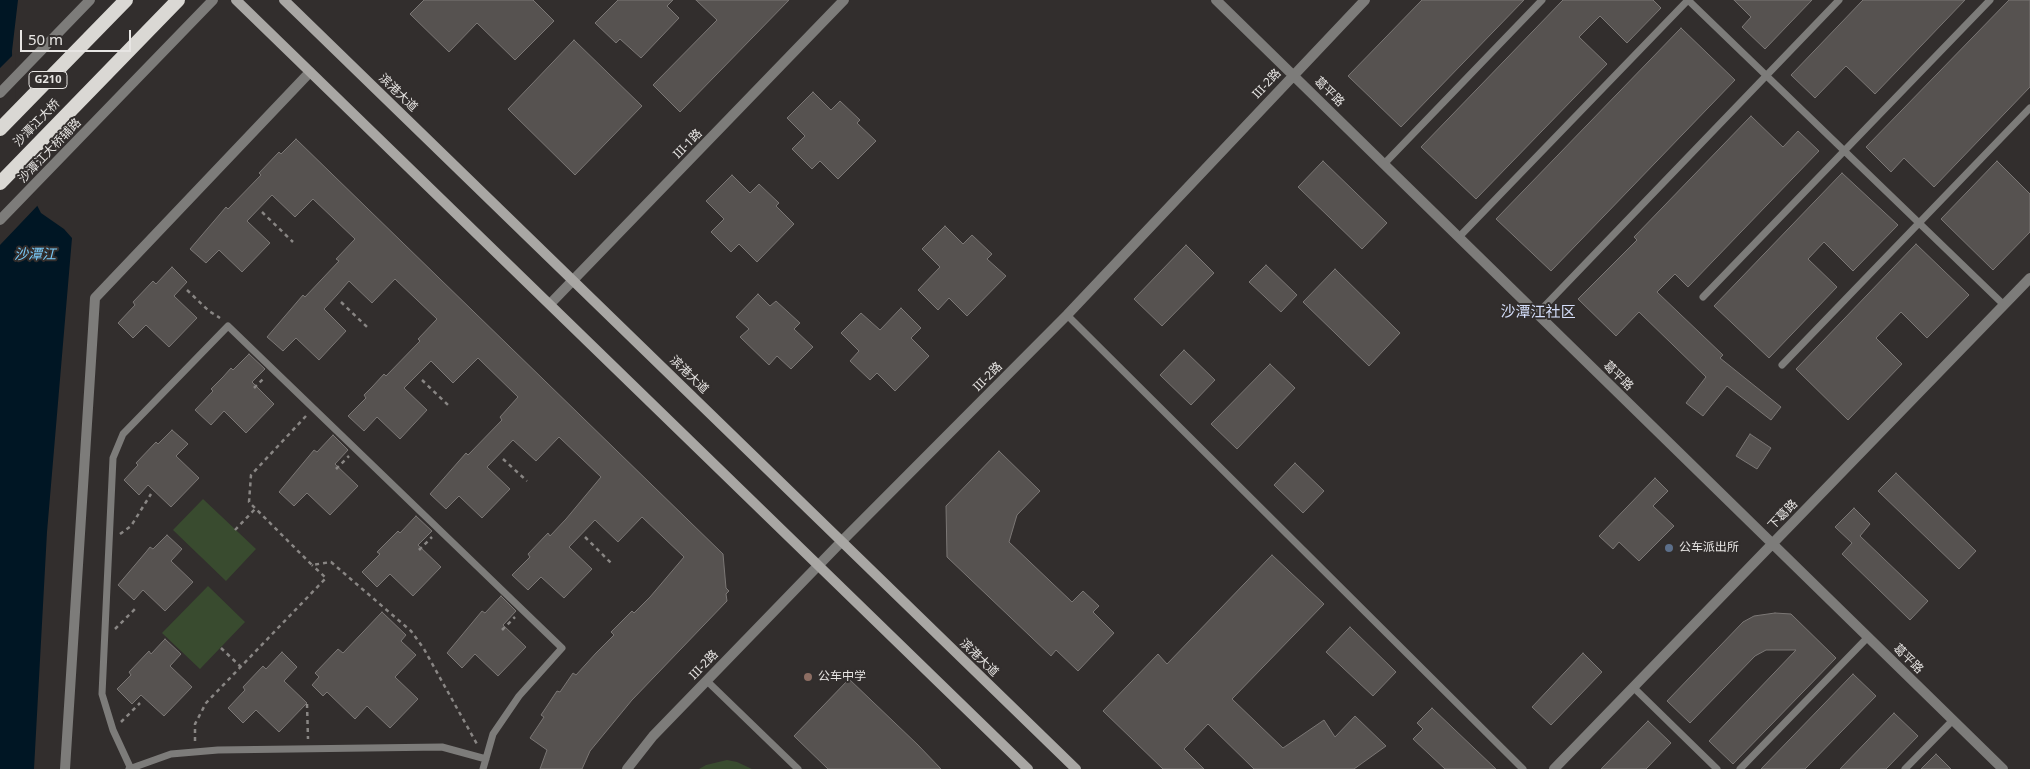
<!DOCTYPE html>
<html>
<head>
<meta charset="utf-8">
<style>
	body { margin:0 }
	#map { position:relative; width:2030px; height:769px; overflow:hidden; background:#322e2d; font-family:"Noto Sans",sans-serif }
	canvas { display:block }
	.scale { position:absolute; left:20px; top:30px; width:111px; height:22px; box-sizing:border-box; border:2px solid #e7e5e3; border-top:0; padding-left:6px; font-size:15px; line-height:18px; white-space:nowrap; color:#e7e5e3; -webkit-text-stroke:4px #322e2d; paint-order:stroke }
</style>
</head>
<body>
<div id="map">
<canvas width="2030" height="769"></canvas>
<div class="scale">50 m</div>
</div>
<script>
const ctx = document.querySelector('canvas').getContext('2d');
ctx.lineJoin = 'round';
function fillPath(path, color) { ctx.fillStyle = color; ctx.fill(path, 'evenodd'); }
const shape = rows => new Path2D(rows.map(r => 'M' + r).join(''));
function strokePath(path, color, width, dash) { ctx.strokeStyle = color; ctx.lineWidth = width; ctx.lineCap = dash ? 'butt' : 'round'; ctx.setLineDash(dash || []); ctx.stroke(path); }
function drawText(font, color, halo, rows, align = 'center') {
  ctx.font = font + ' "Noto Sans","Noto Sans SC",sans-serif'; ctx.lineWidth = 4; ctx.setLineDash([]); ctx.textBaseline = 'middle'; ctx.strokeStyle = halo; ctx.fillStyle = color; for (const [text, x, y, turn = 0] of rows) {
    ctx.save(); ctx.translate(x, y); ctx.rotate((+turn || 0) * Math.PI / 180); ctx.textAlign = isNaN(turn) ? turn : align; if (halo) ctx.strokeText(text, 0, 0); ctx.fillText(text, 0, 0); ctx.restore();
  }
}
const green = shape([
	[203,499,256,549,226,581,173,530],
	[208,586,245,622,200,669,162,633],
	[727,760,737,762,752,769,699,769,706,765]
]);
const water = shape([
	[0,0,18,0,12,51,14,146,25,182,41,213,64,229,72,238,47,532,34,769,0,769]
]);
const pier = shape([
	[15,53,17,145,27,181,39,204,0,245,0,68]
]);
const building = shape([
	[424,0,533,0,554,21,515,60,477,23,449,52,410,14,424,0],
	[618,0,673,0,667,6,679,18,641,58,620,39,616,43,595,23,618,0],
	[696,0,789,0,680,112,653,85,717,20,696,0],
	[1422,0,1524,0,1401,127,1348,76,1422,0],
	[1563,0,1653,0,1661,8,1627,43,1600,16,1579,37,1607,64,1476,199,1421,147,1563,0],
	[1734,0,1812,0,1765,49,1742,27,1751,17,1734,0],
	[1863,0,1965,0,1875,94,1846,66,1815,98,1791,75,1863,0],
	[2009,0,2030,0,2030,87,1934,187,1904,158,1891,172,1866,147,2009,0],
	[1681,28,1735,80,1551,271,1496,219,1681,28],
	[574,40,642,106,575,175,508,109,574,40],
	[813,92,831,110,840,101,860,120,857,123,876,141,838,179,820,161,812,169,792,149,805,136,787,118,813,92],
	[1751,116,1783,147,1798,131,1819,151,1688,287,1675,274,1657,292,1723,355,1720,358,1781,407,1771,420,1727,386,1703,416,1686,403,1706,377,1639,312,1616,336,1578,299,1637,240,1634,237,1751,116],
	[296,139,723,554,726,588,729,591,726,594,727,601,632,700,590,751,582,769,540,769,547,750,530,738,544,717,541,715,557,691,560,692,573,673,576,675,596,653,614,635,611,632,632,611,634,613,650,597,684,557,642,517,618,542,595,520,569,547,592,569,564,598,541,577,528,590,512,575,530,557,528,554,548,533,550,536,566,519,601,477,559,437,536,461,513,440,487,467,510,489,482,518,459,496,446,509,430,494,466,453,468,455,502,420,500,417,518,397,478,358,453,383,431,361,404,388,427,410,400,439,377,417,364,431,348,416,366,398,364,395,372,387,384,374,386,376,420,341,418,339,437,319,395,279,372,303,349,281,337,295,324,309,346,331,319,360,296,338,283,351,267,337,303,295,305,297,339,261,336,259,355,239,313,199,295,217,272,195,247,221,270,243,242,272,219,250,206,263,190,249,226,207,228,209,261,175,259,173,279,152,281,154,296,139],
	[1323,161,1387,223,1362,249,1298,187,1323,161],
	[1997,161,2030,194,2030,232,1993,270,1941,219,1997,161],
	[1842,173,1898,225,1853,271,1824,242,1808,259,1837,287,1769,358,1714,306,1842,173],
	[732,175,750,193,759,184,779,203,776,206,794,224,757,262,739,244,731,252,711,232,724,219,706,201,732,175],
	[945,226,963,244,972,235,992,254,987,259,1006,276,967,316,949,298,938,310,918,290,940,267,922,249,945,226],
	[1916,244,1969,295,1927,338,1901,312,1876,338,1902,364,1848,420,1796,369,1916,244],
	[1186,245,1214,273,1162,326,1134,299,1186,245],
	[1266,265,1297,295,1281,312,1249,282,1266,265],
	[172,267,187,282,174,296,197,318,169,347,146,325,133,338,118,323,135,305,133,302,153,281,156,284,172,267],
	[1335,269,1400,333,1369,366,1303,302,1335,269],
	[758,294,770,306,776,301,800,323,794,329,813,347,791,369,777,356,769,365,740,337,749,329,736,317,758,294],
	[901,308,921,328,911,338,929,356,895,391,877,373,870,380,850,361,859,351,841,333,861,313,880,330,901,308],
	[1184,350,1215,380,1191,405,1160,375,1184,350],
	[249,354,265,369,252,382,274,404,246,433,224,411,211,425,195,410,213,391,211,389,223,377,231,368,233,370,249,354],
	[1270,364,1295,388,1237,449,1211,424,1270,364],
	[172,430,188,444,176,456,199,478,171,507,148,485,139,495,124,480,138,465,136,463,156,442,158,444,172,430],
	[1750,434,1771,448,1757,469,1736,456,1750,434],
	[333,435,348,450,335,464,358,486,330,515,307,493,294,506,279,492,314,450,317,452,333,435],
	[999,451,1040,491,1017,515,1009,542,1072,602,1083,591,1099,606,1093,612,1114,633,1078,671,1056,650,1051,656,947,557,946,506,999,451],
	[1295,463,1324,491,1303,513,1274,485,1295,463],
	[1896,473,1976,551,1959,569,1878,491,1896,473],
	[1655,478,1668,491,1653,506,1674,526,1639,561,1619,542,1613,549,1599,536,1655,478],
	[1854,508,1870,524,1860,536,1928,601,1910,620,1842,554,1852,543,1835,527,1854,508],
	[416,516,432,531,418,545,441,567,413,596,390,574,377,587,362,572,380,554,377,552,398,531,400,533,416,516],
	[167,535,182,549,171,561,193,582,165,611,143,590,134,600,118,585,146,552,150,547,153,549,167,535],
	[1272,555,1324,604,1232,699,1283,748,1324,720,1335,737,1355,716,1386,746,1354,769,1254,769,1208,724,1184,749,1204,769,1163,769,1103,711,1158,654,1167,664,1272,555],
	[501,596,516,611,503,625,526,647,498,676,475,654,462,668,447,653,482,611,485,613,501,596],
	[382,612,406,635,401,641,416,655,395,677,418,699,390,728,367,706,355,719,327,692,323,696,312,685,319,677,315,673,338,649,343,653,382,612],
	[1775,613,1791,614,1836,658,1733,764,1709,741,1796,650,1766,650,1755,656,1690,723,1667,701,1743,622,1754,616,1775,613],
	[1350,627,1396,672,1373,696,1326,652,1350,627],
	[165,639,181,654,170,666,192,687,164,716,141,695,132,704,117,689,131,675,129,672,149,651,151,654,165,639],
	[282,652,297,667,284,681,307,703,279,732,256,710,243,723,228,708,245,690,243,687,263,666,266,669,282,652],
	[1583,653,1602,672,1551,725,1532,707,1583,653],
	[1853,674,1876,696,1805,769,1761,769,1853,674],
	[849,679,918,745,941,769,828,769,794,736,849,679],
	[1432,708,1496,769,1445,769,1413,739,1423,729,1417,723,1432,708],
	[1894,713,1918,736,1886,769,1840,769,1894,713],
	[1648,721,1671,743,1646,769,1601,769,1648,721],
	[1936,754,1951,769,1921,769,1936,754]
]);
const path = shape([
	[262,212,293,242],
	[187,290,209,311,220,318],
	[341,302,367,327],
	[422,380,449,406],
	[254,388,265,377],
	[306,416,251,475,249,502,312,565,331,562,411,631,424,649,478,746],
	[503,459,527,481],
	[336,469,349,456],
	[235,530,256,508],
	[120,534,131,526,151,494],
	[585,537,611,563],
	[419,550,432,537],
	[115,629,136,608],
	[502,630,515,617],
	[221,648,241,667],
	[307,704,308,739],
	[121,722,140,703],
	[195,741,195,724,206,703,326,578,312,565]
]);
const service = shape([
	[1688,0,2004,305],
	[1384,164,1542,0],
	[1459,237,1688,0],
	[1703,297,1990,0],
	[1537,314,1839,0],
	[1067,315,1523,769],
	[1782,365,2030,108],
	[707,681,798,769],
	[1633,687,1717,769],
	[129,769,171,754,218,750,442,747,486,759],
	[131,769,113,730,102,694,113,458,123,434,228,326,562,648,519,696,493,734,483,769],
	[1740,769,1868,637],
	[1905,769,1953,720]
]);
const minor = shape([
	[1216,0,2003,769],
	[550,304,844,0],
	[65,769,95,298,310,72],
	[627,769,653,736,842,541,1067,315,1365,0],
	[1554,769,2030,278]
]);
const tertiary = shape([
	[0,93,90,0],
	[0,220,213,0]
]);
const secondary = shape([
	[236,0,1028,769],
	[284,0,1076,769]
]);
const trunk = shape([
	[0,129,126,0],
	[0,183,178,0]
]);
const markers = [
	[1669,548,5,"#5c6f8a"],
	[808,677,5,"#8d6e63"]
];
const shields = [
	[48,80,38]
];
const shieldNames = [
	["G210",48,80]
];
const streetNames = [
	["III-2路",1267,84,-47],
	["葛平路",1329,92,44],
	["滨港大道",398,93,44],
	["沙潭江大桥",37,123,-46],
	["III-1路",688,144,-46],
	["沙潭江大桥辅路",50,151,-46],
	["滨港大道",689,375,44],
	["葛平路",1618,376,44],
	["III-2路",988,377,-45],
	["下葛路",1783,515,-46],
	["滨港大道",979,658,44],
	["葛平路",1908,659,44],
	["III-2路",704,665,-46]
];
const poiNames = [
	["公车派出所",1679,548],
	["公车中学",818,677]
];
const waterNames = [
	["沙潭江",35,255]
];
const quarterNames = [
	["沙潭江社区",1538,313]
];
fillPath(green, '#394b2f');
fillPath(water, '#001624');
fillPath(pier, '#322e2d');
fillPath(building, '#565250');
strokePath(building, '#7b7775', 1);
strokePath(path, '#898684', 2.5, [4, 4]);
strokePath(service, '#7d7c7a', 7);
strokePath(minor, '#7d7c7a', 10);
strokePath(tertiary, '#7d7c7a', 10);
strokePath(secondary, '#a9a7a4', 10);
strokePath(trunk, '#dad8d4', 14);
for (const [x, y, r, color] of markers) { const dot = new Path2D(); dot.arc(x, y, r, 0, 2 * Math.PI); ctx.fillStyle = color; ctx.fill(dot); strokePath(dot, '#322e2d', 2); }
for (const [x, y, w] of shields) { const box = new Path2D(); box.roundRect(x - w / 2, y - 8.5, w, 17, 4); ctx.fillStyle = '#322e2d'; ctx.fill(box); strokePath(box, '#e7e5e3', 1); }
drawText('bold 11px', '#e7e5e3', null, shieldNames);
drawText('12px', '#e7e5e3', '#322e2d', streetNames);
drawText('12px', '#e7e5e3', '#322e2d', poiNames, 'left');
drawText('italic 14px', '#79cbf9', '#322e2d', waterNames);
drawText('15px', '#d5dffb', '#322e2d', quarterNames);
</script>
</body>
</html>
